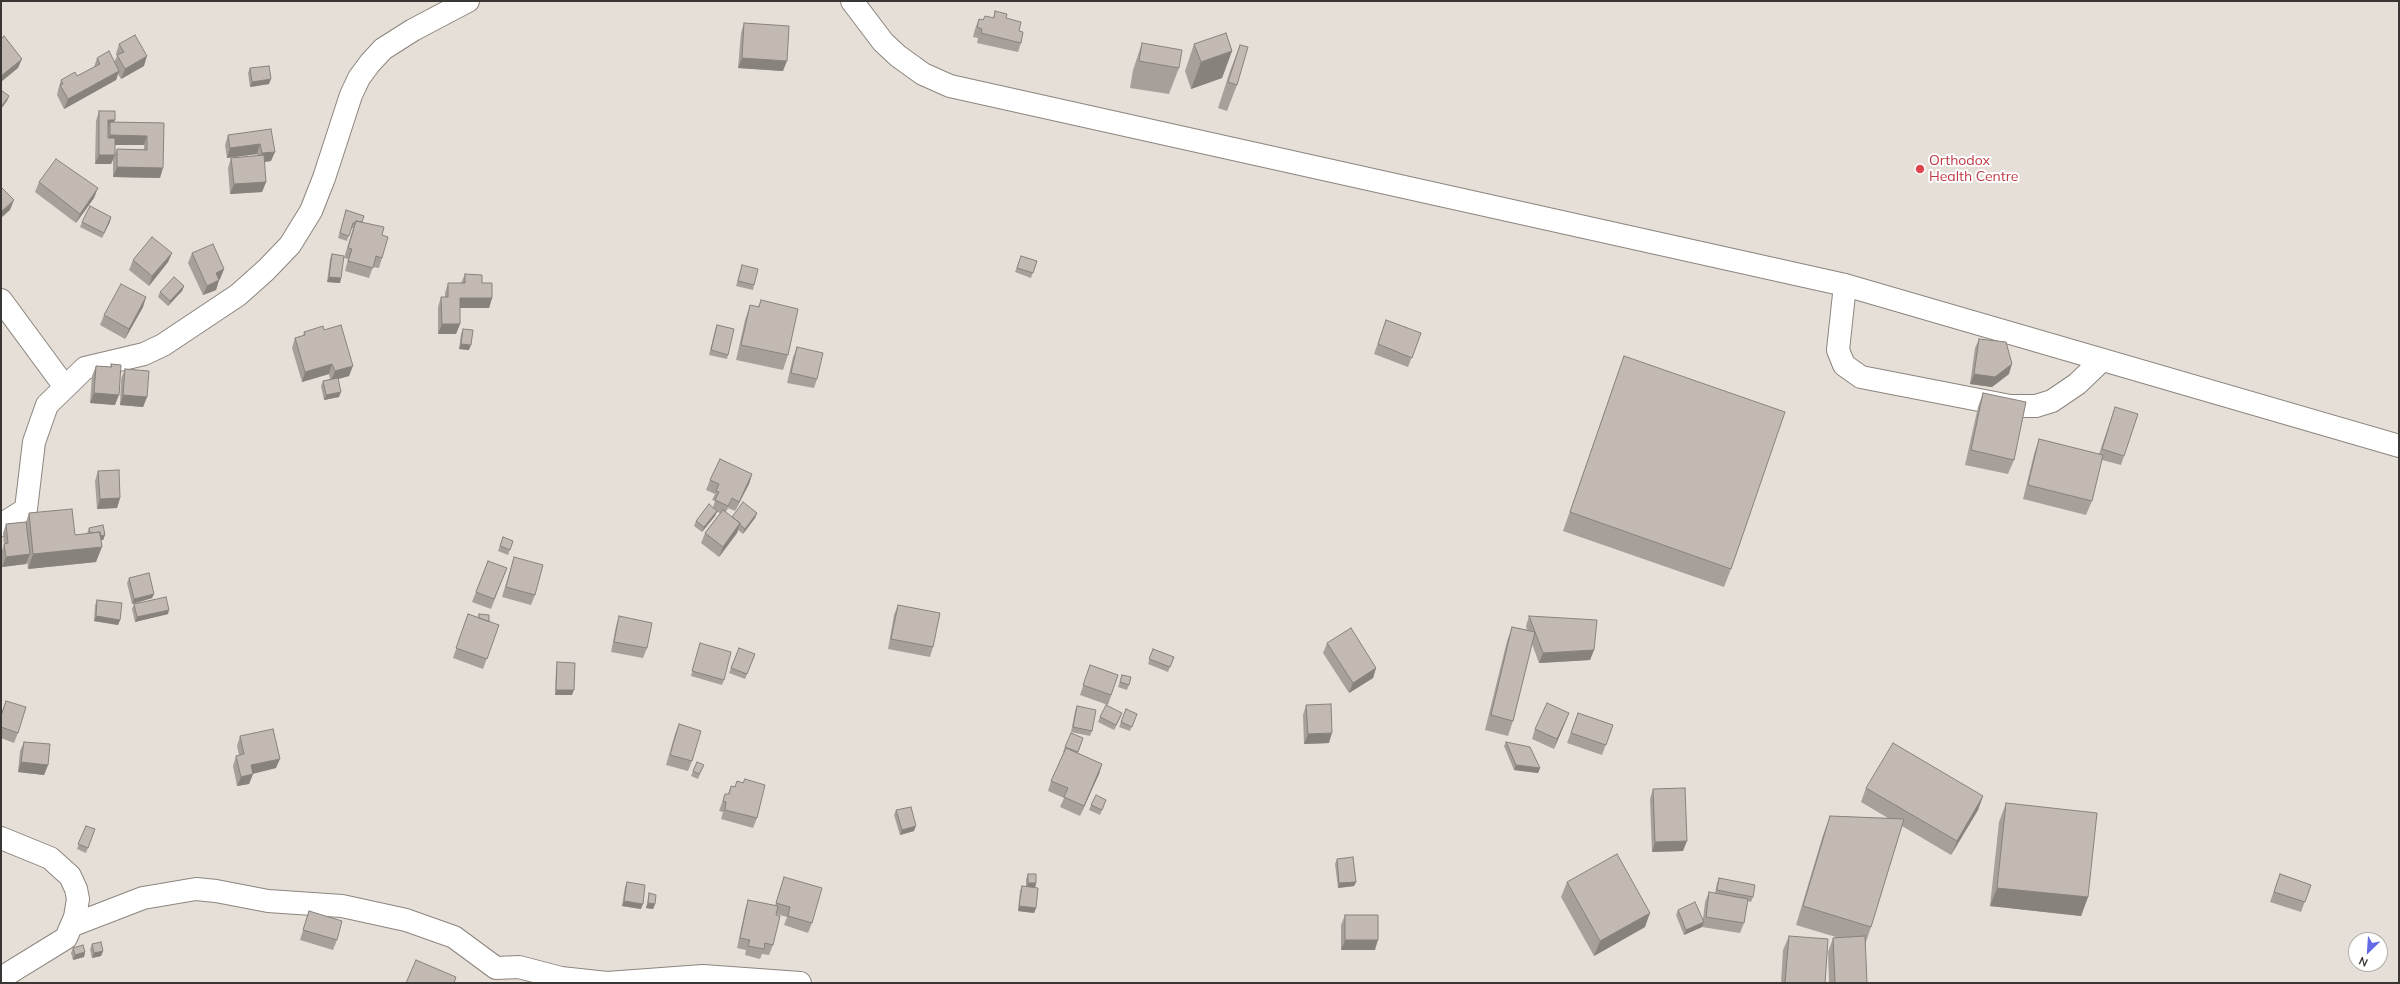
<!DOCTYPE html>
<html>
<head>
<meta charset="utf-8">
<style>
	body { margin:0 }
	#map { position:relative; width:2400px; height:984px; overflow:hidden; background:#e6dfd7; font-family:Mulish,sans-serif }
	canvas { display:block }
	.frame { position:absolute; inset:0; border:2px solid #393633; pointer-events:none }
	.north { position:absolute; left:2348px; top:932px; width:40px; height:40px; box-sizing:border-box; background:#fff; border:1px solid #b0afad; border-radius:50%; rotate:205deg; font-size:11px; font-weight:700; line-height:16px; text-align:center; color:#393633 }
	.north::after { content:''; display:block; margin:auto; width:14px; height:18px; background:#646ce5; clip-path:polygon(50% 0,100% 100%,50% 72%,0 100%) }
</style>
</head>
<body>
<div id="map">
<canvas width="2400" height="984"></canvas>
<div class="frame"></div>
<div class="north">N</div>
</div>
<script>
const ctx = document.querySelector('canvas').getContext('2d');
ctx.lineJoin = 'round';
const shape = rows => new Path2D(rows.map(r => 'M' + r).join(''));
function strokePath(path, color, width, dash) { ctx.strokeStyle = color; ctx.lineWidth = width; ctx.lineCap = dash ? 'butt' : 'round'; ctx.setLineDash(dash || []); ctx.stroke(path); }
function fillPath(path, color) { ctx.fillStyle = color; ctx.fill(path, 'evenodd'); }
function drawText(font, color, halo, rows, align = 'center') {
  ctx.font = font + ' Mulish,sans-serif'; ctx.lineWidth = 4; ctx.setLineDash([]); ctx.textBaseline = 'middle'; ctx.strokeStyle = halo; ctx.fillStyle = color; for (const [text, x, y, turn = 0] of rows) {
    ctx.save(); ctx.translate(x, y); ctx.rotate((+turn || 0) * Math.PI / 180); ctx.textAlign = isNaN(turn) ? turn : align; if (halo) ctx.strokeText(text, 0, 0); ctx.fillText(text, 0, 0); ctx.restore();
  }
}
const minor = shape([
	[852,1,883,42,898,56,923,74,950,86,1845,285,2399,446],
	[1845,285,1838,350,1844,365,1861,377,2010,406,2036,406,2052,401,2077,384,2101,361],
	[1,300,65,387],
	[1,525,26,509,34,442,47,405,85,368,144,354,163,345,238,295,266,270,290,245,311,211,324,178,351,95,359,78,370,63,383,49,413,30,468,1],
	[1,838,50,858,70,876,76,889,78,899,75,917,66,938,1,978],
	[73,925,143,898,196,889,216,891,268,901,342,906,406,920,454,937,496,968,519,967,561,978,607,983,703,976,800,983]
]);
const wall = shape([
	[995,11,1006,18,1019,31,1021,43,1018,52,977,43,978,38,973,37,975,29,979,19,983,20,993,18],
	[744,23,783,71,738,68,741,33],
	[1142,43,1179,68,1169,94,1130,88,1133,70],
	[119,44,144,66,121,79,118,74,116,80,64,109,57,95,58,91,58,90,61,80,77,76,94,67,97,58,114,62,117,56,116,54],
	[1194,44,1232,51,1222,78,1191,89,1185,71],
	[1240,45,1237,85,1227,111,1218,108,1230,71],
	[250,68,269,84,250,87,248,73],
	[99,111,115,120,114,122,164,123,160,178,113,177,113,159,117,149,144,149,144,145,115,145,115,155,111,164,95,164,96,121],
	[271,129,271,161,264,162,266,182,262,192,230,194,228,168,231,158,257,156,257,154,227,158,225,145,228,135],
	[39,182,94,198,76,223,35,192],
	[346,210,362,222,382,235,382,258,379,268,373,267,369,278,345,271,348,259,344,258,353,228,351,228,347,241,338,238],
	[111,217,102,238,80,227,82,222],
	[172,253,168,262,149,286,129,270,133,260],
	[192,253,224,269,220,279,219,280,216,290,203,295,188,263],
	[332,254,341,278,340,283,327,282,330,259],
	[1021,256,1037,261,1031,278,1015,272],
	[742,265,754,285,753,290,736,286],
	[465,274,482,283,492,298,489,308,460,308,460,324,456,334,438,334,438,307,441,297,445,297,445,293,448,283,461,283],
	[184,286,182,291,168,306,158,297,160,292],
	[146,297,143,307,125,339,100,325,104,315],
	[761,300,788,355,783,370,736,360,745,320,750,305,758,307],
	[1386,320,1421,333,1408,367,1374,354],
	[717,325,728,355,727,359,709,355,715,330],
	[463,329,469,350,459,349,461,334],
	[324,330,349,376,338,379,339,397,324,400,321,386,323,381,330,379,329,374,302,382,292,348,295,338,303,336,304,332],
	[1979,339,2009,374,1992,387,1970,384,1975,348],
	[797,347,817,379,814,388,787,383,793,357],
	[1624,356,1731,569,1724,587,1563,531],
	[111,364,115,405,90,403,92,376,96,366,110,367],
	[125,369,147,397,143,407,120,405,121,379],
	[1983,393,2014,460,2008,474,1965,465,1978,407],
	[2115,407,2124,456,2121,465,2102,460,2092,501,2086,515,2023,499,2034,454,2039,439,2099,454],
	[98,471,120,498,117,508,97,509,95,481],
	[752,474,749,484,735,511,728,508,726,512,732,517,757,513,755,518,743,534,738,530,737,533,719,557,701,543,705,533,720,513,717,512,715,516,702,532,694,526,696,521,713,507,715,501,712,500,715,494,706,490,710,480],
	[29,513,75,535,87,534,89,528,105,535,103,540,101,540,96,562,28,569,27,562,26,564,2,567,1,553,4,545,3,533,6,524,26,522],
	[503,537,513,541,508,555,498,551],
	[514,557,535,595,531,605,502,597],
	[488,561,507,568,491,609,472,602],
	[129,578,154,594,152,598,132,604,127,583],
	[97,600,120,620,118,625,94,621,95,605],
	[134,604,168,614,135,622,132,609],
	[898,605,933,647,930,657,888,649,894,615],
	[468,614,478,617,479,614,489,621,499,625,483,669,453,658],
	[619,616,647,648,643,658,611,652,616,626],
	[1529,616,1594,650,1590,660,1539,663,1532,644,1513,721,1508,736,1485,730,1507,641,1512,627,1527,630,1526,626],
	[700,643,724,680,722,685,691,676],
	[1327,643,1376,668,1373,678,1349,693,1323,653],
	[739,648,755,654,745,679,729,673],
	[1153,649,1174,657,1168,672,1148,664],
	[557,662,572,695,555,695,556,667],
	[1090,665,1118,675,1108,705,1080,695],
	[1122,675,1129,685,1127,690,1118,687],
	[6,701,18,733,14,743,1,738,1,714],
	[1306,705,1329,743,1304,744,1303,715],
	[1077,706,1092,731,1090,736,1071,732,1075,711],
	[1126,709,1137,714,1130,731,1119,727],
	[1122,713,1120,718,1114,730,1098,722,1100,717],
	[1578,713,1613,725,1602,755,1567,743],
	[1565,723,1554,749,1532,739,1535,729],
	[679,724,692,761,688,771,666,765,675,734],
	[240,736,276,768,253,774,249,784,237,786,233,766,236,756,239,755,237,746],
	[1083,738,1078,753,1102,764,1099,774,1080,816,1060,807,1064,798,1048,791,1051,781,1064,752,1063,752,1065,747],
	[24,742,48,765,44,775,18,772,20,751],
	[1506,742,1540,768,1538,773,1514,770,1504,746],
	[704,765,698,779,691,776,693,771],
	[745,779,757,818,753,828,721,819,723,812,719,811,725,794,728,794,731,786,735,786,743,783],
	[1866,788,1983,796,1978,810,1951,855,1902,826,1871,927,1865,945,1867,983,1829,983,1828,952,1833,938,1836,937,1796,925,1823,835,1830,816,1888,818,1861,802],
	[1653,789,1683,851,1652,852,1650,799],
	[2006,803,2088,897,2081,916,1990,906,1999,822],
	[1091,805,1104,805,1100,815,1089,810],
	[896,810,914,831,900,835,894,815],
	[86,826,95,829,86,853,77,849],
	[1337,859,1356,882,1354,886,1338,888,1335,864],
	[1028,874,1036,883,1035,888,1036,908,1034,913,1018,911,1020,891,1022,886,1026,887,1026,879],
	[2280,874,2311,885,2301,912,2270,902],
	[784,877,812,923,808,933,784,925,787,917,776,914,773,945,769,955,762,954,760,959,745,955,746,950,737,948,745,910,748,900,775,906],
	[1719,878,1753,897,1751,902,1748,901,1744,923,1740,933,1702,927,1684,935,1676,915,1678,910,1703,919,1705,902,1709,892,1715,893,1717,883],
	[627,882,641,909,622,906,625,887],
	[1567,882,1645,927,1594,956,1561,897],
	[649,893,655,904,653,909,646,908],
	[309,911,337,940,333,950,300,940],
	[1345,915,1375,950,1341,950,1341,925],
	[1789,936,1825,983,1781,983,1783,950],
	[92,944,103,951,101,956,92,958,90,949],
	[73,948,85,952,84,957,73,960,71,953]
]);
const shadedWall = shape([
	[1232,51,1222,78,1191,89,1201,62],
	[147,56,144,66,121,79,125,69],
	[742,58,787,61,783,71,738,68],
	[22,59,18,68,1,82,1,76],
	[119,71,116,80,64,109,68,99],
	[271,79,269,84,250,87,252,82],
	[9,96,7,101,1,109,1,107],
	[108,120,115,120,111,130,110,122,107,130],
	[110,135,147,136,144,145,106,145],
	[260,144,257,154,227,158,230,148],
	[275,152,271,161,258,163,262,153],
	[99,155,115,155,111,164,95,164],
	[117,167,163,168,160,178,113,177],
	[266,182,262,192,230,194,234,184],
	[98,188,94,198,76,223,80,214],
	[14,200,10,210,1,218,1,212],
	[111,217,110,222,102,238,104,233],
	[172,253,168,262,149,286,152,276],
	[224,269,220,279,213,283,216,273],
	[329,277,341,278,340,283,327,282],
	[219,280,216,290,203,295,207,286],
	[184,286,182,291,168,306,170,301],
	[146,297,143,307,125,339,129,329],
	[460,298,492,298,489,308,456,308],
	[442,324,460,324,456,334,438,334],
	[461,344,471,345,469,350,459,349],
	[332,364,329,374,302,382,305,372],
	[2012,364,2009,374,1992,387,1970,384,1974,374],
	[353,366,349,376,331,381,335,371],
	[341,392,339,397,324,400,326,395],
	[94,393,119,395,115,405,90,403],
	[123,395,147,397,143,407,120,405],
	[752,474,749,484,735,511,739,502],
	[120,498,117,508,97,509,100,499],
	[717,511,715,516,702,532,704,527],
	[757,513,755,518,743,534,745,529],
	[740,523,737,533,719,557,723,547],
	[105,535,103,540,89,542,91,537],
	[102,547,96,562,28,569,33,554],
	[30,554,26,564,2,567,6,557],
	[154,594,152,598,132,604,134,599],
	[169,610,168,614,135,622,137,617],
	[96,616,120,620,118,625,94,621],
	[1594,650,1590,660,1539,663,1543,653],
	[1376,668,1373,678,1349,693,1353,683],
	[556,690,574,690,572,695,555,695],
	[1122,713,1120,718,1114,730,1116,725],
	[1569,713,1565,723,1554,749,1557,739],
	[1332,733,1329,743,1304,744,1308,734],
	[280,759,276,768,247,775,251,765],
	[21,762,48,765,44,775,18,772],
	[1102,764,1099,774,1080,816,1084,806],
	[1516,765,1540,768,1538,773,1514,770],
	[253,774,249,784,237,786,241,777],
	[1983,796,1978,810,1951,855,1957,841],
	[916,826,914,831,900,835,902,830],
	[1687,841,1683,851,1652,852,1655,842],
	[1356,882,1354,886,1338,888,1339,883],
	[1028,883,1036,883,1035,888,1026,888],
	[1997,888,2088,897,2081,916,1990,906],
	[624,901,643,904,641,909,622,906],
	[648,903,655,904,653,909,646,908],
	[1019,906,1036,908,1034,913,1018,911],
	[1650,913,1645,927,1594,956,1600,941],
	[1704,922,1702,927,1684,935,1686,930],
	[1345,940,1378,940,1375,950,1341,950],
	[103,951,101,956,92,958,94,953],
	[85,952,84,957,73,960,75,955]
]);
const building = shape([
	[995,11,1007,14,1006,18,1021,22,1019,31,1023,32,1021,43,981,33,982,29,977,27,979,19,983,20,985,16,994,18,995,11],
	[744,23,789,26,787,61,742,58,744,23],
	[1226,33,1232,51,1201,62,1194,44,1226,33],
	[135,35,147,56,125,69,117,55,124,52,119,44,135,35],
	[4,36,22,59,1,76,1,39,4,36],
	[1142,43,1182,50,1179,68,1139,61,1142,43],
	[1240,45,1248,47,1237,85,1228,82,1240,45],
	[109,51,119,71,68,99,60,85,63,84,61,80,75,72,77,76,100,64,97,58,109,51],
	[269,66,271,79,252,82,250,68,269,66],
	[1,90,9,96,1,107,1,90],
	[99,111,115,111,115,120,108,120,108,138,115,138,115,155,99,155,99,111],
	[110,122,164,123,163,168,117,167,117,149,147,150,147,136,110,135,110,122],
	[271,129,275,152,262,153,260,144,230,148,228,135,271,129],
	[264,155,266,182,234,184,231,158,264,155],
	[56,159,98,188,80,214,39,182,56,159],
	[1,187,14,200,1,212,1,187],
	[90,206,111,217,104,233,82,222,90,206],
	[346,210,364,216,362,222,356,221,355,223,353,223,349,236,340,233,346,210],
	[356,221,384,227,382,235,388,237,382,258,376,256,373,268,348,261,352,249,348,248,356,221],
	[152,237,172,253,152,276,133,260,152,237],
	[213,244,224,269,216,273,219,280,207,286,192,253,213,244],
	[332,254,344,256,341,278,329,277,332,254],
	[1021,256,1037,261,1033,273,1017,268,1021,256],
	[742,265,758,269,754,285,738,281,742,265],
	[465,274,482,275,482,283,492,283,492,298,460,298,460,324,442,324,441,297,448,297,448,283,465,283,465,274],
	[174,277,184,286,170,301,160,292,174,277],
	[121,284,146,297,129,329,104,315,121,284],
	[761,300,798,309,788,355,741,345,750,305,759,307,761,300],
	[1386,320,1421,333,1412,358,1378,344,1386,320],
	[341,325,353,366,335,371,332,364,305,372,295,338,305,335,304,332,323,326,324,330,341,325],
	[717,325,734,329,728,355,711,350,717,325],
	[463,329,473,330,471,345,461,344,463,329],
	[1979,339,2006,342,2012,364,1995,377,1974,374,1979,339],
	[797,347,823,353,817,379,791,373,797,347],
	[1624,356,1785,412,1731,569,1570,512,1624,356],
	[111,364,121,365,119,395,94,393,96,366,112,367,111,364],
	[125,369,149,371,147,397,123,395,125,369],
	[338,378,341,392,326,395,323,381,338,378],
	[1983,393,2026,402,2014,460,1971,450,1983,393],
	[2115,407,2138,414,2124,456,2102,449,2115,407],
	[2039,439,2103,455,2092,501,2028,485,2039,439],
	[720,459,752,474,739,502,732,498,728,506,715,500,719,492,716,491,719,484,710,480,720,459],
	[119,470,120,498,100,499,98,471,119,470],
	[743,502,757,513,745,529,740,525,740,523,732,517,743,502],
	[709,504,717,511,704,527,696,521,709,504],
	[72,509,75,535,100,532,102,547,33,554,29,513,72,509],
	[723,510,740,523,723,547,705,533,723,510],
	[26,522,30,554,6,557,4,544,8,543,6,524,26,522],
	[103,525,105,535,100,536,100,532,90,533,89,528,103,525],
	[503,537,513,541,510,550,500,546,503,537],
	[514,557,543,565,535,595,506,587,514,557],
	[488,561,507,568,494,599,476,592,488,561],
	[149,573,154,594,134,599,129,578,149,573],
	[166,597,169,610,137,617,134,604,166,597],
	[97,600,122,603,120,620,96,616,97,600],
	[898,605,940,613,933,647,891,639,898,605],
	[468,614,499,625,487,659,456,648,468,614],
	[479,614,489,615,489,621,487,621,479,618,479,614],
	[619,616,652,623,647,648,614,642,619,616],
	[1529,616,1597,620,1594,650,1543,653,1529,616],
	[1512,627,1535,632,1513,721,1491,715,1512,627],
	[1351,628,1376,668,1353,683,1327,643,1351,628],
	[700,643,731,652,724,680,692,671,700,643],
	[739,648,755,654,747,674,731,668,739,648],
	[1153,649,1174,657,1170,667,1149,659,1153,649],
	[557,662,575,663,574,690,556,690,557,662],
	[1090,665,1118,675,1111,695,1083,685,1090,665],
	[1122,675,1131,677,1129,685,1120,682,1122,675],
	[6,701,26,707,18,733,1,727,1,716,6,701],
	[1547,703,1569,713,1557,739,1535,729,1547,703],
	[1331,704,1332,733,1308,734,1306,705,1331,704],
	[1106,705,1122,713,1116,725,1100,717,1106,705],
	[1077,706,1096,710,1092,731,1073,727,1077,706],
	[1126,709,1137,714,1132,727,1121,722,1126,709],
	[1578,713,1613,725,1606,745,1571,733,1578,713],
	[679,724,701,731,692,761,670,755,679,724],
	[273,729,280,759,251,765,253,774,241,777,236,756,244,754,240,736,273,729],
	[1071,733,1083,738,1078,752,1065,747,1071,733],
	[24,742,50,744,48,765,21,762,24,742],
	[1506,742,1530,747,1540,768,1516,765,1506,742],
	[1893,743,1983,796,1957,841,1866,788,1893,743],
	[1066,748,1102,764,1084,806,1064,797,1068,788,1051,781,1066,748],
	[697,762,704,765,699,774,693,771,697,762],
	[745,779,765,785,757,818,725,810,726,802,723,801,725,794,729,794,731,786,735,787,737,781,743,783,745,779],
	[1685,788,1687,841,1655,842,1653,789,1685,788],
	[1096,795,1106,800,1102,810,1091,805,1096,795],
	[2006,803,2097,813,2088,897,1997,888,2006,803],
	[911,807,916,826,902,830,896,810,911,807],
	[1830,816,1904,819,1871,927,1803,906,1830,816],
	[86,826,95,829,88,848,78,844,86,826],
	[1617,854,1650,913,1600,941,1567,882,1617,854],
	[1353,857,1356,882,1339,883,1337,859,1353,857],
	[1028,874,1036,874,1036,883,1028,883,1028,874],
	[2280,874,2311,885,2305,902,2274,892,2280,874],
	[784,877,822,888,812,923,788,916,790,907,776,903,784,877],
	[1719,878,1755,885,1753,897,1717,890,1719,878],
	[627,882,645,885,643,904,624,901,627,882],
	[1022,886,1038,888,1036,908,1019,906,1022,886],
	[1709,892,1748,899,1744,923,1706,917,1709,892],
	[649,893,656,895,655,904,648,903,649,893],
	[748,900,778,906,776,915,780,916,773,945,765,943,764,949,748,946,750,940,740,938,748,900],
	[1695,902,1704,922,1686,930,1678,910,1695,902],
	[309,911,342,921,337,940,303,930,309,911],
	[1345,915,1378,915,1378,940,1345,940,1345,915],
	[1789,936,1828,939,1825,983,1785,983,1789,936],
	[1865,936,1867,983,1835,983,1833,938,1865,936],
	[101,942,103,951,94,953,92,944,101,942],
	[83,945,85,952,75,955,73,948,83,945],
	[416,960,456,977,454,983,406,983,416,960]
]);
const markers = [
	[1920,169,5,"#e0444e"]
];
const healthNames = [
	["Orthodox",1929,161],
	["Health Centre",1929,177]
];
strokePath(minor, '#8c857e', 24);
strokePath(minor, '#fff', 22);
fillPath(wall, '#a79f9a');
fillPath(shadedWall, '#88827d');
fillPath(building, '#c2b9b3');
strokePath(building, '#88827d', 1);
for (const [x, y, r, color] of markers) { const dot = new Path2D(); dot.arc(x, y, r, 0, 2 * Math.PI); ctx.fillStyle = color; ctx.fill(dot); strokePath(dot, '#fff', 1.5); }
drawText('14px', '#be3a42', '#fff', healthNames, 'left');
</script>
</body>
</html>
